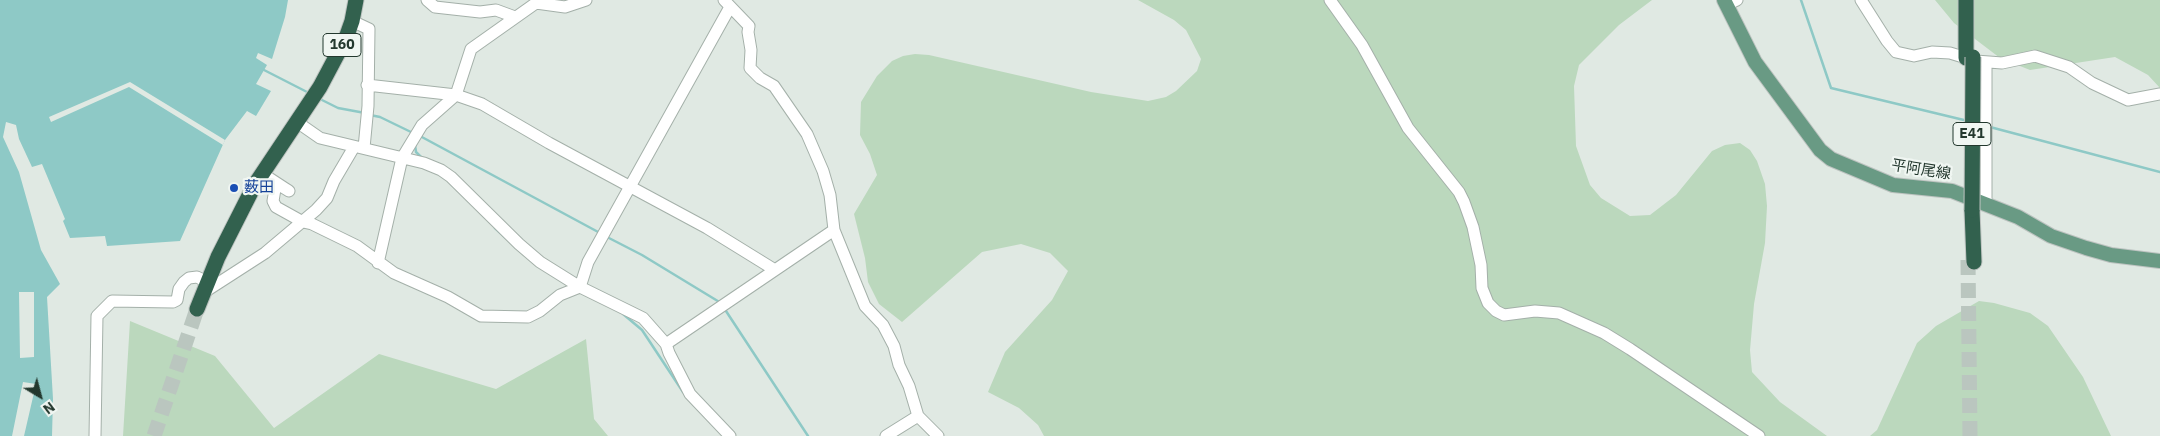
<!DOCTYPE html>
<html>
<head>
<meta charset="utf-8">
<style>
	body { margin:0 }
	#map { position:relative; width:2160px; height:436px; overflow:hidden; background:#e0e9e3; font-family:"IBM Plex Sans",sans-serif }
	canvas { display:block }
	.north { position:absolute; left:15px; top:371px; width:50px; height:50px; -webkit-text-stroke:4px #f0f6f2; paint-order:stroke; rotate:143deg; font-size:14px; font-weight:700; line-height:20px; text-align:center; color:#23382e }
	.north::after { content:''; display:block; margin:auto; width:18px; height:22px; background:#23382e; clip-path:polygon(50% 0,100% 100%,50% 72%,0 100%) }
</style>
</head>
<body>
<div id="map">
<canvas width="2160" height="436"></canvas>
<div class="north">N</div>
</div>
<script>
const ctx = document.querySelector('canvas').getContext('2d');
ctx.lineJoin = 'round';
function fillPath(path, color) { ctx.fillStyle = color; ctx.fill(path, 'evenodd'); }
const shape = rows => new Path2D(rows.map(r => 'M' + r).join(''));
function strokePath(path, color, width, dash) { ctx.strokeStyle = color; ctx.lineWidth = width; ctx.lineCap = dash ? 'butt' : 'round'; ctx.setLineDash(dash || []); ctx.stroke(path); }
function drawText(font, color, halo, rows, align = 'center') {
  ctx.font = font + ' "IBM Plex Sans","Noto Sans JP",sans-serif'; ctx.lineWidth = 4.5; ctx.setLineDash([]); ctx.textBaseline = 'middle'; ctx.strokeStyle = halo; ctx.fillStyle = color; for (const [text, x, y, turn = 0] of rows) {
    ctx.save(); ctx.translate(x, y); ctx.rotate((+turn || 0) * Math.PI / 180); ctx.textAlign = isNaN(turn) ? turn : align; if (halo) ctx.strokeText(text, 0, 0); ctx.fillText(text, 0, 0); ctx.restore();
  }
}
const green = shape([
	[1138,0,1652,0,1619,25,1579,65,1574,86,1576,146,1590,185,1601,198,1630,216,1650,215,1676,195,1712,151,1725,145,1740,143,1750,150,1757,161,1765,184,1767,206,1765,243,1754,304,1750,350,1752,372,1780,402,1827,436,1044,436,1038,425,1019,408,988,392,1005,352,1052,300,1068,271,1050,253,1021,244,982,252,902,322,879,304,868,282,865,258,854,214,877,175,870,154,860,135,861,102,877,76,892,61,903,56,915,54,929,55,1091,92,1148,101,1166,97,1176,91,1197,71,1201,59,1186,30,1174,20],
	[1935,0,2160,0,2160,88,2148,75,2115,57,2030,70,2000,58,1954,23],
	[1979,301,1994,303,2030,313,2048,326,2083,377,2111,436,1870,436,1877,430,1917,343,1936,326],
	[130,321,215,356,274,428,379,354,496,389,586,339,594,419,608,436,123,436]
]);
const water = shape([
	[0,0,288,0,285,17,272,59,258,53,256,58,267,65,256,84,271,91,256,116,247,111,225,140,180,241,107,246,105,236,70,238,63,221,65,219,42,164,32,167,19,139,16,125,6,122,3,137,19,172,41,250,60,284,47,297,53,399,52,436,0,436]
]);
const pier = shape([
	[130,82,225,140,223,145,129,87,51,122,49,117],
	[19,292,34,292,34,357,20,358],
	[23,382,36,384,24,436,12,436]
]);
const stream = shape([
	[1801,0,1831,88,1968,121],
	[264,70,309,93],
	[318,98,338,108,365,113],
	[370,115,380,117,413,133],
	[1990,127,2160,172],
	[420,136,600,233],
	[415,145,416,152,422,158],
	[495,228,506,238],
	[607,237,642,255,721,303],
	[724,308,808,436],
	[623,314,642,330,683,392]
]);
const highwayTunnel = shape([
	[1968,260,1970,436],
	[154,436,197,309]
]);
const minor = shape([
	[427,0,435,7,480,12,496,10,515,17],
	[724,0,749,26,748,32,751,50,750,68,760,78,774,86,807,134,823,171,830,195,834,230,865,306,883,325,894,346,899,365,909,386,918,416,938,436],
	[1330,0,1362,45,1408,128,1459,192,1464,202,1473,227,1481,265,1482,288,1488,303,1496,311,1504,315,1535,311,1559,313,1604,333,1630,349,1759,436],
	[1861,0,1887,41,1896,52,1914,56,1932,52,1950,53,1976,61,2002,63,2035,56,2069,67,2092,83,2128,100,2160,94],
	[1726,5,1737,0],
	[352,21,369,29,368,106,364,148],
	[1986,62,1986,204],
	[367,85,456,95,482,104,549,143,707,228,775,270],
	[297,122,320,138,424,163,441,170,451,177,519,244,540,262,580,287,643,318,666,344,669,353,690,394,730,436],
	[263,174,289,191,276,183,273,201,276,207,303,222,312,224,357,246,394,273,448,297,481,316,528,317,540,311,560,295,580,287,588,262,730,7],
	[378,263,402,158,422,125,456,95,471,49,536,3,565,7,586,0],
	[203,293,265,253,316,210,327,198,334,181,354,147],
	[666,344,834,230],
	[95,436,97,316,112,301,173,302,177,300,179,289,184,282,189,278,197,277,207,282],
	[886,436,918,416]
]);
const major = shape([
	[1724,0,1755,62,1820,150,1831,159,1893,185,1952,191,2018,217,2051,236,2086,248,2111,255,2160,261]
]);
const highway = shape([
	[1966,58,1966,0],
	[1972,210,1974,262],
	[197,309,218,257,254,186,320,87,346,38,352,21,356,0]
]);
const highwayBridge = shape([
	[1972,210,1973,57]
]);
const markers = [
	[234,188,5,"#1a4fb4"]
];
const shields = [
	[342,45,38],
	[1972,134,38]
];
const shieldNames = [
	["160",342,45],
	["E41",1972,134]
];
const streetNames = [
	["平阿尾線",1921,170,9]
];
const transitNames = [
	["薮田",244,188]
];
fillPath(green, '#bbd8bd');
fillPath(water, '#8ec9c6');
fillPath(pier, '#e0e9e3');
strokePath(stream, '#8ec9c6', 2.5);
strokePath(highwayTunnel, '#bac6bf', 15, [15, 8]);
strokePath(minor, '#a4b0a9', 13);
strokePath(major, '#bdc3c0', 16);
strokePath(highway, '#bdc3c0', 17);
strokePath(minor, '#fff', 11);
strokePath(major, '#699a84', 14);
strokePath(highway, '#32614e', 15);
strokePath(highwayBridge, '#bdc3c0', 17, []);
strokePath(highwayBridge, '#32614e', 15);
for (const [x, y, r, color] of markers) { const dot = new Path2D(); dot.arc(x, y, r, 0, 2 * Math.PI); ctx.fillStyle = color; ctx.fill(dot); strokePath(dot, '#f0f6f2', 2); }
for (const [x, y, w] of shields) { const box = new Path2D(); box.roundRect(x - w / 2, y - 11.5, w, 23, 4); ctx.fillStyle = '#f0f6f2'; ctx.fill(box); strokePath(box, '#23382e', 1); }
drawText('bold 14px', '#23382e', null, shieldNames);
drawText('15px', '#23382e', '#f0f6f2', streetNames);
drawText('15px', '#164399', '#f0f6f2', transitNames, 'left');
</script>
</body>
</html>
